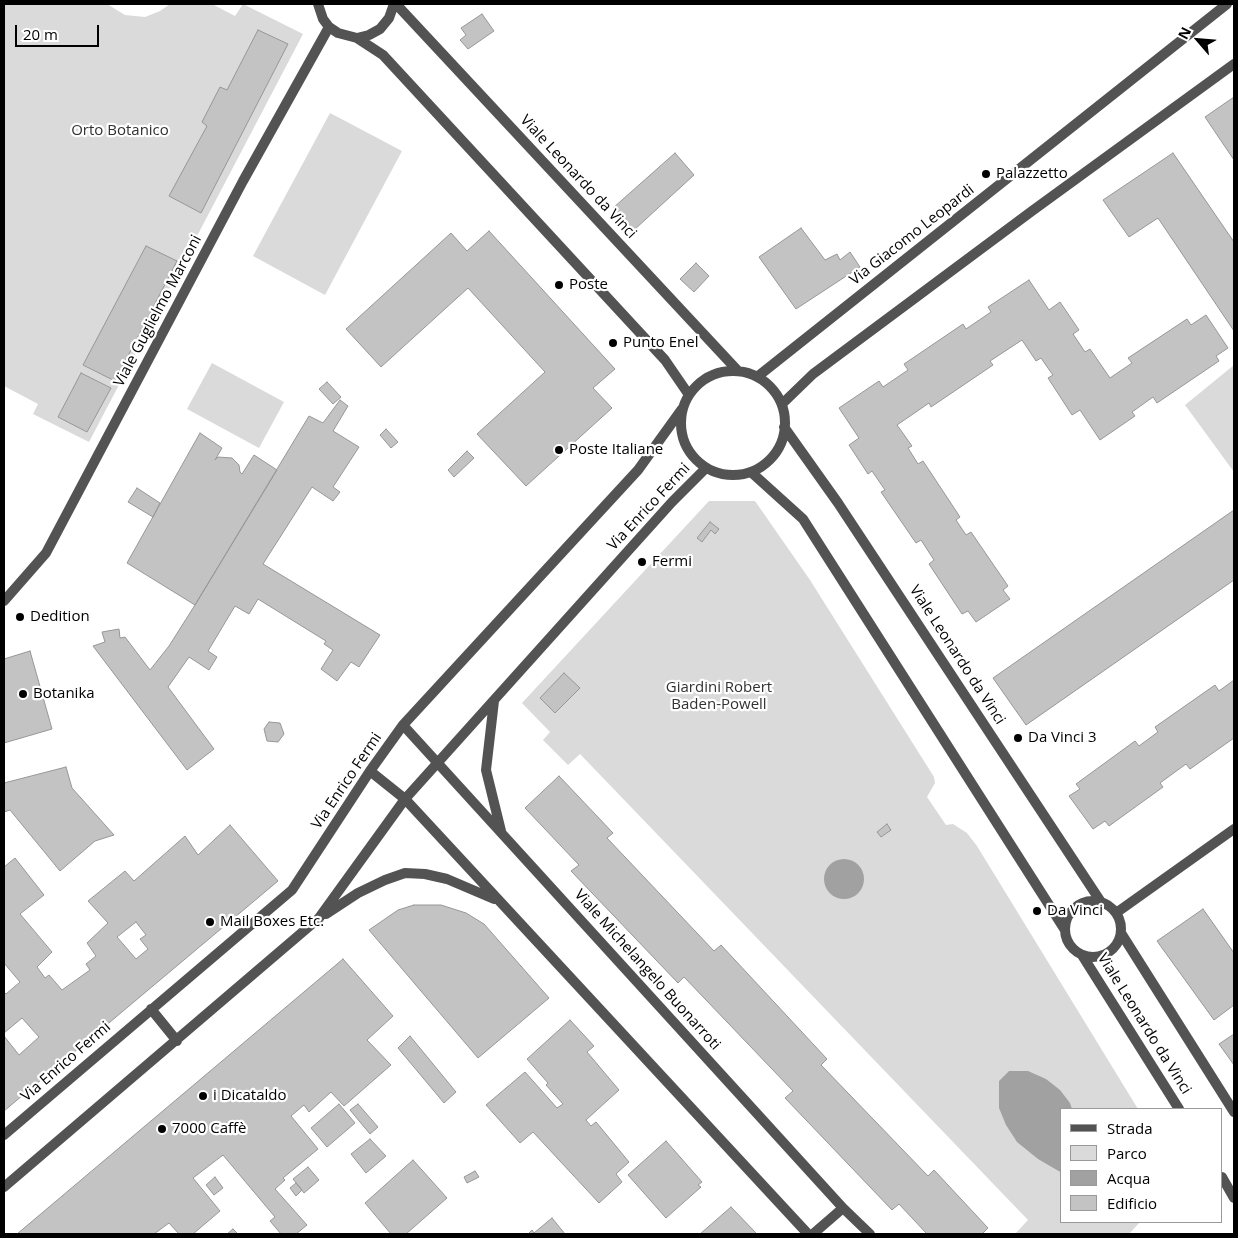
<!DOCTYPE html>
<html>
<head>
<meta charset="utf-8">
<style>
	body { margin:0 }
	#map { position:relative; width:1238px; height:1238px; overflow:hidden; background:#fff; font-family:"Open Sans",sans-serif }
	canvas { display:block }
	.frame { position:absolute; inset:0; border:5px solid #000; pointer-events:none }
	.legend { position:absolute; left:1060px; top:1108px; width:162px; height:115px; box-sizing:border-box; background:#fff; border:1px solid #999; margin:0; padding:6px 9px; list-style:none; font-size:15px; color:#000 }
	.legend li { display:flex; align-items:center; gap:10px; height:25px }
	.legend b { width:25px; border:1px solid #999 }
	.north { position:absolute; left:1173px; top:15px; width:50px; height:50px; -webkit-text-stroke:4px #fff; paint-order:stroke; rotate:297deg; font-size:14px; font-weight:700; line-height:20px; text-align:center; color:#000 }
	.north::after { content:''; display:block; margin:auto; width:18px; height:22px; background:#000; clip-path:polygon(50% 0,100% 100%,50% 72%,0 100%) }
	.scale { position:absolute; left:15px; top:25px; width:84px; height:22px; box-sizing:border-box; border:2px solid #000; border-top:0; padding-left:6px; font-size:15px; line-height:18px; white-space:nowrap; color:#000; -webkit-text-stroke:4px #fff; paint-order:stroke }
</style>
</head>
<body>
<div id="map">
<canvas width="1238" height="1238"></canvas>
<div class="frame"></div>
<ul class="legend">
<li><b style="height:6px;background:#535353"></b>Strada</li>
<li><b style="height:14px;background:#dadada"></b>Parco</li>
<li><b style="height:14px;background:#a1a1a1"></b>Acqua</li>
<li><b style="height:14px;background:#c3c3c3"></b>Edificio</li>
</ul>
<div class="north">N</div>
<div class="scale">20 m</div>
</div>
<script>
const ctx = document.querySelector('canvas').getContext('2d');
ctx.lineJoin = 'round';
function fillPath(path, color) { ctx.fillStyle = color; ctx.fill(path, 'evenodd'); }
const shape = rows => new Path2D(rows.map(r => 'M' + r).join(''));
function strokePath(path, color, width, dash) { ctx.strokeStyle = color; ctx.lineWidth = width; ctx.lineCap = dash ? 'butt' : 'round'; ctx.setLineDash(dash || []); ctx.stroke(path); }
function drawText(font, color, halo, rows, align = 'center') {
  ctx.font = font + ' "Open Sans",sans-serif'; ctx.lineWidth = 4.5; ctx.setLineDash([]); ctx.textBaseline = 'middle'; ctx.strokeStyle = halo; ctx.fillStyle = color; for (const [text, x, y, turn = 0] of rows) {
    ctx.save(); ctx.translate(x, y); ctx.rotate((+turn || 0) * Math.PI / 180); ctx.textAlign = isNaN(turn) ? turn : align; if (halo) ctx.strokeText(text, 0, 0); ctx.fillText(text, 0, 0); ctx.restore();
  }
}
const green = shape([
	[4,4,107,4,125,15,145,17,160,11,170,4,212,4,235,16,243,4,303,34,89,442,33,414,38,404,4,386],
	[330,113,402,151,325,295,253,256],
	[212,363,284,402,259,448,187,409],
	[1234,365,1234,472,1185,405],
	[709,501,755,501,810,580,934,777,935,783,927,797,946,825,953,824,967,833,977,846,1138,1109,1062,1109,1062,1222,1140,1222,1129,1234,1015,1234,1028,1220,580,754,568,765,543,740,550,732,522,703]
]);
const water = shape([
	'824 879a20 20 0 1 1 40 0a20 20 0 1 1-40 0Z',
	[1009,1071,1028,1071,1046,1079,1060,1090,1070,1103,1072,1109,1062,1109,1062,1173,1038,1159,1017,1142,1006,1125,999,1108,999,1081]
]);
const building = shape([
	[482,14,494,31,468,49,460,40,466,35,461,28,482,14],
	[258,30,288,44,201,213,169,196,207,126,202,122,220,87,227,90,258,30],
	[1234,97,1234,160,1205,117,1234,97],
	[675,153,694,175,634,230,613,208,675,153],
	[1173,153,1234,242,1234,331,1158,218,1129,237,1103,200,1173,153],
	[801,228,825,260,837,254,840,260,850,252,860,267,796,309,759,257,801,228],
	[489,231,615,369,593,388,612,408,526,486,477,434,545,372,468,288,381,367,346,329,451,233,467,251,489,231],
	[146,246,177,261,115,381,83,365,146,246],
	[696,263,709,276,694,292,680,279,696,263],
	[1029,280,1049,310,1060,302,1079,330,1073,334,1085,352,1090,349,1110,378,1132,363,1128,358,1187,319,1191,325,1206,315,1228,348,1216,356,1219,361,1157,403,1153,397,1132,412,1135,416,1100,440,1080,410,1072,415,1048,378,1053,375,1050,371,1041,358,1036,361,1022,340,990,361,993,365,931,407,929,403,897,425,912,446,908,448,918,464,923,461,960,517,956,520,966,535,971,532,1008,586,1003,590,1010,599,976,622,968,611,962,614,929,564,934,560,921,540,916,543,881,492,885,490,872,471,868,474,849,445,859,438,839,408,879,381,883,387,908,370,904,364,963,324,966,329,991,312,988,307,1029,280],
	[81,373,111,388,87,432,58,417,81,373],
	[327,382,341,397,333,404,319,389,327,382],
	[340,400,348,406,333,431,359,447,333,487,340,492,333,501,312,487,263,564,380,635,359,667,351,662,337,681,321,669,333,650,324,644,326,641,258,599,249,614,235,606,208,651,217,657,209,670,189,657,168,687,214,749,187,770,93,646,105,642,102,632,119,629,120,638,125,637,150,670,169,646,195,605,309,416,323,423,340,400],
	[386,429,398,442,391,448,380,435,386,429],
	[200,433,222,448,215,460,218,457,232,458,239,465,240,472,242,474,254,455,277,470,195,605,127,563,200,433],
	[467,451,474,458,454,477,448,470,467,451],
	[137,488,160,503,153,517,128,502,137,488],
	[1234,510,1234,580,1026,725,993,678,1234,510],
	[710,522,719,529,715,534,711,530,702,542,697,538,710,522],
	[30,651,52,729,4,743,4,659,30,651],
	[564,673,580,688,555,713,540,698,564,673],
	[1234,680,1234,738,1190,769,1186,764,1160,783,1163,787,1109,826,1105,821,1093,829,1069,796,1080,789,1076,784,1135,741,1139,746,1158,732,1155,727,1215,685,1219,691,1234,680],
	[269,722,280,723,284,734,278,742,267,741,264,729,269,722],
	[66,767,72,788,114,835,95,841,60,871,10,810,4,812,4,783,66,767],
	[559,776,613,833,607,838,714,951,721,945,827,1059,821,1065,928,1176,934,1170,988,1228,982,1234,927,1234,899,1204,892,1210,785,1098,793,1091,684,977,678,983,571,871,579,865,525,808,559,776],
	[887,824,891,830,881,837,877,832,887,824],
	[230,825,278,881,4,1111,4,1036,19,1055,39,1037,22,1018,4,1033,4,992,6,994,20,982,4,963,4,867,15,858,44,895,20,914,52,952,37,967,45,978,49,975,62,990,90,970,86,964,96,956,87,943,108,923,88,901,125,871,134,881,185,836,198,855,230,825],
	[136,922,146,935,140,939,148,949,136,959,117,937,136,922],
	[414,905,441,905,466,913,484,924,549,998,478,1058,369,930,398,910,414,905],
	[1203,909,1234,953,1234,1005,1214,1020,1157,941,1203,909],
	[343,959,393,1016,367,1040,391,1065,344,1106,331,1092,309,1112,304,1105,291,1116,318,1149,283,1178,285,1180,275,1189,307,1225,296,1234,281,1234,270,1221,275,1217,223,1155,193,1178,220,1211,193,1234,179,1234,169,1223,154,1234,17,1234,343,959],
	[570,1020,594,1046,587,1052,619,1090,586,1120,591,1126,596,1122,629,1162,616,1174,622,1182,599,1203,533,1132,520,1143,486,1105,525,1072,557,1108,563,1104,546,1085,548,1083,527,1059,570,1020],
	[1234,1034,1234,1065,1219,1044,1234,1034],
	[410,1036,456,1092,444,1103,398,1048,410,1036],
	[339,1104,355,1123,327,1147,311,1128,339,1104],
	[358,1104,378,1127,370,1134,350,1110,358,1104],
	[370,1139,386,1156,366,1173,351,1154,370,1139],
	[666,1141,702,1182,698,1185,701,1187,666,1218,628,1175,666,1141],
	[413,1160,447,1198,406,1234,391,1234,365,1203,413,1160],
	[308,1167,319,1180,304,1193,293,1179,308,1167],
	[475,1171,479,1177,467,1183,464,1177,475,1171],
	[215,1177,223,1188,214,1195,206,1185,215,1177],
	[296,1183,302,1190,296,1196,290,1188,296,1183],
	[731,1207,757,1234,700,1234,731,1207],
	[552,1218,565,1234,528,1234,532,1230,534,1233,552,1218],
	[233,1229,238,1234,227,1234,233,1229]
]);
const street = shape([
	[318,4,323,19,329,27,338,33,357,38,369,35,380,29,389,18,394,4],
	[396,4,738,371],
	[357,38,383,55,665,360,689,395],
	'681 423a52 52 0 1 1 104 0a52 52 0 1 1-104 0Z',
	[757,377,1227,4],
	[782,404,813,374,1032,211,1234,64],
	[784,427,838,503,1101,902],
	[751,472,803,519,1065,930],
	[4,601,46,553,243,181,329,27],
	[494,701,486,770,501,831],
	[403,725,843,1208,870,1234],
	[370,771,405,799,808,1234],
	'1065 929a28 28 0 1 1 56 0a28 28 0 1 1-56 0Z',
	[1116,913,1234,829],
	[326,914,358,893,385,880,405,873,425,874,447,879,494,899],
	[1121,933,1234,1112],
	[1082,955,1179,1109],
	[151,1009,177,1041],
	[4,1135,292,890,370,771,403,725,638,470,682,409],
	[1222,1177,1234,1198],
	[4,1187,319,918,405,799,672,502,706,468],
	[813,1234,843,1208]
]);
const markers = [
	[986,174,5,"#000"],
	[559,285,5,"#000"],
	[613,343,5,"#000"],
	[559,450,5,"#000"],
	[642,562,5,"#000"],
	[20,617,5,"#000"],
	[23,694,5,"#000"],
	[1018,738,5,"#000"],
	[1037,911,5,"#000"],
	[210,922,5,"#000"],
	[203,1096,5,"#000"],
	[162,1129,5,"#000"]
];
const parkNames = [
	["Orto Botanico",120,131],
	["Giardini Robert",719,688],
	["Baden-Powell",719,705]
];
const poiNames = [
	["Palazzetto",996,174],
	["Poste",569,285],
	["Punto Enel",623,343],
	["Poste Italiane",569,450],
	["Fermi",652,562],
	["Dedition",30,617],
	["Botanika",33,694],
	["Da Vinci 3",1028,738],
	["Da Vinci",1047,911],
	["Mail Boxes Etc.",220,922],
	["i Dicataldo",213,1096],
	["7000 Caffè",172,1129]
];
const streetNames = [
	["Viale Leonardo da Vinci",578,177,47],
	["Via Giacomo Leopardi",912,235,-38],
	["Viale Guglielmo Marconi",158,311,-62],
	["Via Enrico Fermi",649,507,-47],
	["Viale Leonardo da Vinci",957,655,57],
	["Via Enrico Fermi",347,781,-56],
	["Viale Michelangelo Buonarroti",647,970,48],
	["Viale Leonardo da Vinci",1144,1024,58],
	["Via Enrico Fermi",66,1062,-41]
];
fillPath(green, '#dadada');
fillPath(water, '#a1a1a1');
fillPath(building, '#c3c3c3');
strokePath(building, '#979797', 1);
strokePath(street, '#535353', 10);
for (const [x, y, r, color] of markers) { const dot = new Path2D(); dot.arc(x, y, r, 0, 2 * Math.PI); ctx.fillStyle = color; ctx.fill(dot); strokePath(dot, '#fff', 2); }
drawText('15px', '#313131', '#fff', parkNames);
drawText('15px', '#000', '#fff', poiNames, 'left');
drawText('15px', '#000', '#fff', streetNames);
</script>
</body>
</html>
